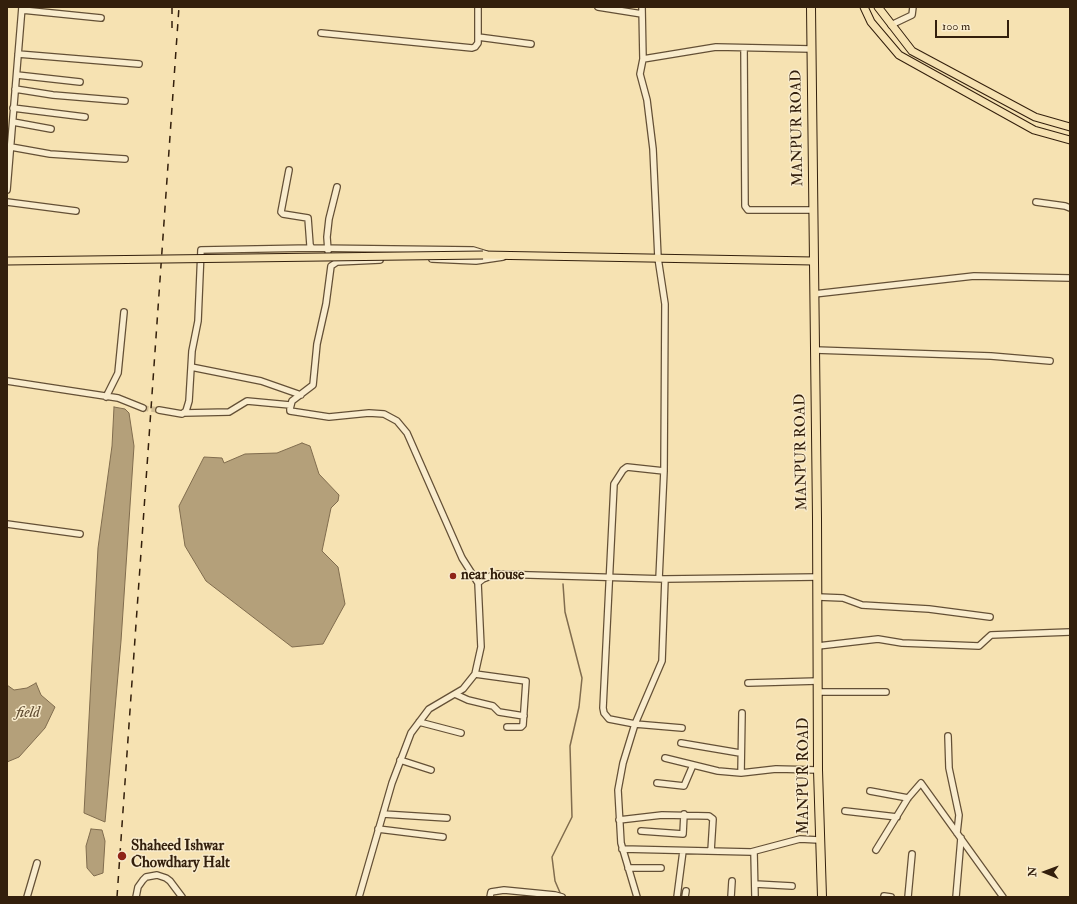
<!DOCTYPE html>
<html>
<head>
<meta charset="utf-8">
<style>
	body { margin:0 }
	#map { position:relative; width:1077px; height:904px; overflow:hidden; background:#f6e2b2; font-family:"IM FELL Double Pica",serif }
	canvas { display:block }
	.frame { position:absolute; inset:0; border:8px solid #331f0c; pointer-events:none }
	.north { position:absolute; left:1025px; top:852px; width:40px; height:40px; -webkit-text-stroke:3px #f9eccd; paint-order:stroke; rotate:271deg; font-size:11px; font-weight:700; line-height:16px; text-align:center; color:#331f0c }
	.north::after { content:''; display:block; margin:auto; width:14px; height:18px; background:#331f0c; clip-path:polygon(50% 0,100% 100%,50% 72%,0 100%) }
	.scale { position:absolute; left:935px; top:20px; width:74px; height:18px; box-sizing:border-box; border:2px solid #331f0c; border-top:0; padding-left:5px; font-size:12px; line-height:14px; white-space:nowrap; color:#331f0c; -webkit-text-stroke:3px #f9eccd; paint-order:stroke }
</style>
</head>
<body>
<div id="map">
<canvas width="1077" height="904"></canvas>
<div class="frame"></div>
<div class="north">N</div>
<div class="scale">100 m</div>
</div>
<script>
const ctx = document.querySelector('canvas').getContext('2d');
ctx.lineJoin = 'round';
function fillPath(path, color) { ctx.fillStyle = color; ctx.fill(path, 'evenodd'); }
const shape = rows => new Path2D(rows.map(r => 'M' + r).join(''));
function strokePath(path, color, width, dash) { ctx.strokeStyle = color; ctx.lineWidth = width; ctx.lineCap = dash ? 'butt' : 'round'; ctx.setLineDash(dash || []); ctx.stroke(path); }
function drawText(font, color, halo, rows, align = 'center') {
  ctx.font = font + ' "IM FELL Double Pica",serif'; ctx.lineWidth = 3; ctx.setLineDash([]); ctx.textBaseline = 'middle'; ctx.strokeStyle = halo; ctx.fillStyle = color; for (const [text, x, y, turn = 0] of rows) {
    ctx.save(); ctx.translate(x, y); ctx.rotate((+turn || 0) * Math.PI / 180); ctx.textAlign = isNaN(turn) ? turn : align; if (halo) ctx.strokeText(text, 0, 0); ctx.fillText(text, 0, 0); ctx.restore();
  }
}
const water = shape([
	[114,407,125,409,129,413,134,446,121,641,105,822,84,813,98,548,112,446,114,407],
	[302,443,310,446,319,474,339,495,338,501,331,508,322,551,338,567,345,604,323,644,292,647,206,581,185,546,179,506,204,457,222,458,224,463,245,454,277,453,302,443],
	[36,683,41,695,55,707,45,728,19,757,7,762,7,685,14,690,27,688,36,683],
	[91,829,102,830,105,841,103,873,94,876,87,868,86,846,91,829]
]);
const stream = shape([
	[561,895,555,881,552,857,572,817,570,746,579,707,582,678,565,612,563,584]
]);
const minorTunnel = shape([
	[143,408,159,410]
]);
const minor = shape([
	[598,7,642,14],
	[642,7,643,59,640,74,647,100,653,149,658,258,665,304,664,471,659,579],
	[22,10,101,18],
	[891,25,912,15,913,7],
	[321,33,472,48,475,47,478,43,478,7],
	[478,37,531,44],
	[744,48,745,206,748,210,813,210],
	[18,54,139,64],
	[643,59,716,47,811,49],
	[17,75,80,82],
	[15,89,53,95,125,101],
	[13,108,85,117],
	[13,122,51,129],
	[11,147,50,154,125,159],
	[289,170,281,212,283,214,308,218,310,245,312,248,473,250,486,254],
	[7,190,22,7],
	[7,202,76,211],
	[1036,202,1065,206,1070,208],
	[328,251,327,237,329,219,337,187],
	[432,259,476,261,503,257],
	[380,260,337,262,331,266,326,304,317,344,313,385,292,401,290,409,290,411,329,417,369,413,384,414,397,421,407,433,462,558,478,583],
	[814,294,974,276,1070,278],
	[815,350,991,356,1050,361],
	[191,367,261,381,301,395],
	[7,381,118,398,143,408],
	[106,397,118,373,124,312],
	[159,410,182,414,186,411,189,401,192,351,198,321,201,250,312,248],
	[184,413,229,412,247,401,290,405],
	[664,471,627,467,623,470,614,484,603,708,604,713,609,719,635,724,682,728],
	[7,524,80,534],
	[818,597,843,598,862,605,929,609,990,617],
	[818,646,878,639,902,643,979,646,991,635,1070,632],
	[475,674,526,681,523,725,521,727,507,727],
	[748,683,818,681],
	[819,692,886,692],
	[455,694,468,700,493,706,499,712,524,716],
	[419,722,461,733],
	[948,736,949,768,959,815,957,833],
	[681,743,740,753],
	[665,758,718,771,741,773,776,769,818,770],
	[400,760,431,770],
	[741,773,742,713],
	[657,783,684,786,693,765],
	[870,791,908,798],
	[845,811,897,817],
	[383,814,447,818],
	[619,820,662,815,709,816,713,819,711,851],
	[378,829,443,837],
	[641,831,683,834,684,814],
	[622,849,751,852,800,839,819,840],
	[876,850,908,798,921,783,1003,897],
	[754,852,755,897],
	[628,868,661,868],
	[755,884,792,886],
	[884,896,891,897],
	[27,897,37,863],
	[136,897,138,887,143,880,146,877,157,875,166,878,170,881,182,897],
	[359,897,392,783,411,733,429,709,463,689,475,674,481,647,478,583,483,579,496,574,665,579,818,577],
	[490,897,491,892,504,890,555,895,562,897],
	[637,897,621,843,618,790,623,763,635,724,662,661,665,579],
	[677,897,683,851],
	[685,897,686,891],
	[731,897,732,881],
	[908,897,912,854],
	[956,897,961,838]
]);
const major = shape([
	[864,7,871,22,899,55,1034,130,1070,140],
	[878,7,912,51,1035,117,1070,127],
	[483,255,813,261]
]);
const highway = shape([
	[811,7,817,518,818,770,822,897]
]);
const rail = shape([
	[172,7,172,29],
	[117,897,179,7]
]);
const majorBridge = shape([
	[7,261,483,255]
]);
const markers = [
	[453,576,4,"#8f2418"],
	[122,856,5,"#8f2418"]
];
const streetNames = [
	["MANPUR ROAD",798,128,-91],
	["MANPUR ROAD",802,452,-91],
	["MANPUR ROAD",805,776,-90]
];
const poiNames = [
	["near house",461,576],
	["Shaheed Ishwar",131,847],
	["Chowdhary Halt",131,864]
];
const waterNames = [
	["field",28,714]
];
fillPath(water, '#b4a07a');
strokePath(water, '#806c4e', 1);
strokePath(stream, '#806c4e', 1.5);
strokePath(minorTunnel, '#cfbb91', 5.5, [5.5, 3]);
strokePath(minor, '#645036', 8);
strokePath(major, '#331f0c', 9);
strokePath(highway, '#331f0c', 10);
strokePath(minor, '#f9eccd', 5.5);
strokePath(major, '#f6e2b2', 7);
strokePath(highway, '#f6e2b2', 8);
strokePath(rail, '#331f0c', 1.5, [7, 7]);
strokePath(majorBridge, '#331f0c', 9, []);
strokePath(majorBridge, '#f6e2b2', 7);
for (const [x, y, r, color] of markers) { const dot = new Path2D(); dot.arc(x, y, r, 0, 2 * Math.PI); ctx.fillStyle = color; ctx.fill(dot); strokePath(dot, '#f9eccd', 1.5); }
drawText('15px', '#331f0c', '#f9eccd', streetNames);
drawText('bold 15px', '#331f0c', '#f9eccd', poiNames, 'left');
drawText('italic 16px', '#604c32', '#f9eccd', waterNames);
</script>
</body>
</html>
